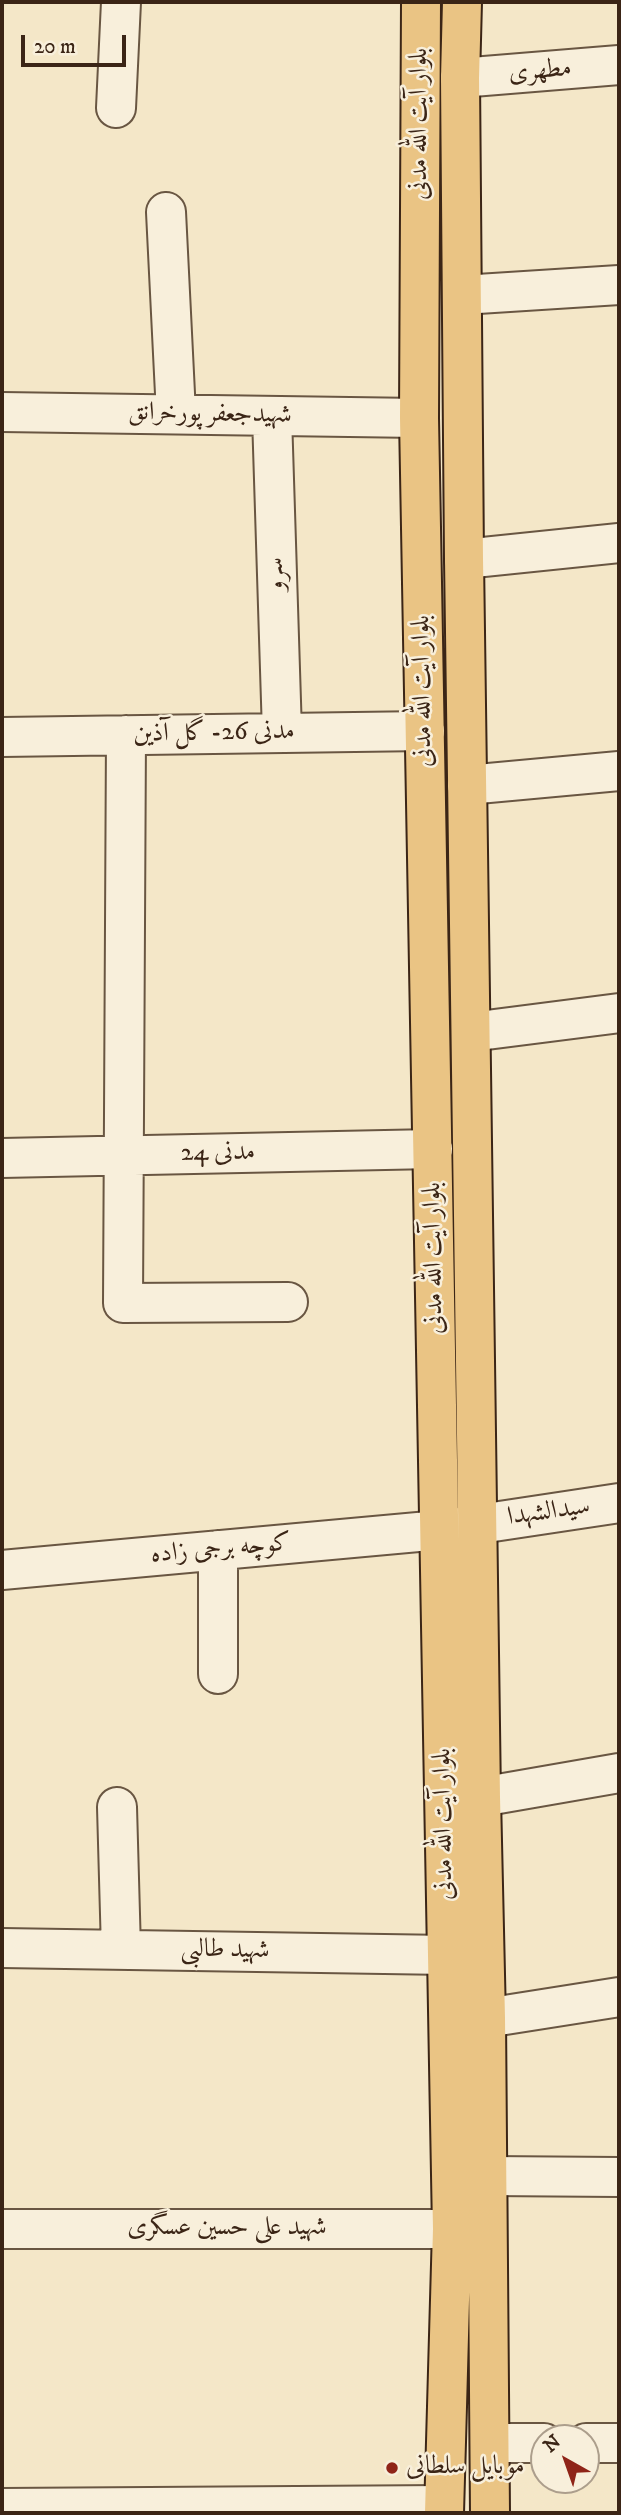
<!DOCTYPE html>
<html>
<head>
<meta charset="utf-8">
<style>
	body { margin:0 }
	#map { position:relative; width:621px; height:2515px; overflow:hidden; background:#f4e7c8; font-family:"IM FELL DW Pica",serif }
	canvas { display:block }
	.frame { position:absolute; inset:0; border:4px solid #3b2516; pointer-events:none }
	.north { position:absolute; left:530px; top:2424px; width:70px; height:70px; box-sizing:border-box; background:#f8efdb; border:2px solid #ac9e8c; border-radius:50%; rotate:320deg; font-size:19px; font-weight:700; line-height:28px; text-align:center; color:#3b2516 }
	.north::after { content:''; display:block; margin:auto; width:24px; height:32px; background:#8f2418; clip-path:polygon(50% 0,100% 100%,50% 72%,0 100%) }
	.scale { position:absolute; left:21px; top:35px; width:105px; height:32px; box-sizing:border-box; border:4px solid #3b2516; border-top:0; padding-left:9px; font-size:21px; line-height:24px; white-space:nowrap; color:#3b2516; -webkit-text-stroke:5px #f8efdb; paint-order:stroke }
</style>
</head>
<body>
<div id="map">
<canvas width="621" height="2515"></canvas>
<div class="frame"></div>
<div class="north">N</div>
<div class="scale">20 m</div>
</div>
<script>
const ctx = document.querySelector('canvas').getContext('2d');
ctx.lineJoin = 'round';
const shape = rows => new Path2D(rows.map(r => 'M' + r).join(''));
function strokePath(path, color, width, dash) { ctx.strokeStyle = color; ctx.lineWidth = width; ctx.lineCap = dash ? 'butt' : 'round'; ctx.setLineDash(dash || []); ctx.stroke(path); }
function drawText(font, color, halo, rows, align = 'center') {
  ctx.font = font + ' "IM FELL DW Pica",Amiri,serif'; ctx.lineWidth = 5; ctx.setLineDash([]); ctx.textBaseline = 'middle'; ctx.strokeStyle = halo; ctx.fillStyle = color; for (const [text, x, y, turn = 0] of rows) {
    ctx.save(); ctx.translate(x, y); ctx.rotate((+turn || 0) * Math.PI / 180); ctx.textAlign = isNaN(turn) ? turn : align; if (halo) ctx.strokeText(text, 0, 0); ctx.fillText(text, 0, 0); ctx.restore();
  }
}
const minor = shape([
	[460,78,619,65],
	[116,108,121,2],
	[166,212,176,414],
	[462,295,619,285],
	[2,412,419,418],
	[272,416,282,733],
	[464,559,619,543],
	[126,735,123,1303,288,1302],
	[2,737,425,731],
	[467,785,619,771],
	[471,1032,619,1013],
	[2,1158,433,1149],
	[218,1550,218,1674],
	[2,1570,440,1530,619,1503],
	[481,1797,619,1773],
	[117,1807,121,1950],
	[2,1948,448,1955],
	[486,2018,619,1997],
	[488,2176,619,2177],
	[2,2229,452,2229],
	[490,2443,544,2443],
	[586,2443,619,2443],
	[2,2508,444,2505]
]);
const major = shape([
	[421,2,419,418,452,2229,444,2513],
	[462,2,460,78,464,559,481,1797,486,2018,490,2513]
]);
const markers = [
	[392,2468,7,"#8f2418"]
];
const streetNames = [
	["مطهری",540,72,-5],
	["بلوار آیت الله مدنی",421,124,-90],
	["شهیدجعفر پورخرانق",210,415,1],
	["سرو",277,574,-92],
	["بلوار آیت الله مدنی",424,691,-91],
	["مدنی 26- گل آذین",214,734,-1],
	["مدنی 24",218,1154,-1],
	["بلوار آیت الله مدنی",435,1258,-91],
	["سیدالشهدا",549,1513,-8],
	["کوچه برجى زاده",221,1550,-5],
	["بلوار آیت الله مدنی",445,1824,-91],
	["شهید طالبی",225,1951,1],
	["شهید علی حسین عسگری",227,2229]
];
const poiNames = [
	["موبایل سلطانی",406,2468]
];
strokePath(minor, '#695642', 42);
strokePath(major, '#3b2516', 42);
strokePath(minor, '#f8efdb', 38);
strokePath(major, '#eac484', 38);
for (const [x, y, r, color] of markers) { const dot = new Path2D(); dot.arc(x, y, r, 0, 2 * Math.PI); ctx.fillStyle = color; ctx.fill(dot); strokePath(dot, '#f8efdb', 2.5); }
drawText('26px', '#3b2516', '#f8efdb', streetNames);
drawText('26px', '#3b2516', '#f8efdb', poiNames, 'left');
</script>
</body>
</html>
